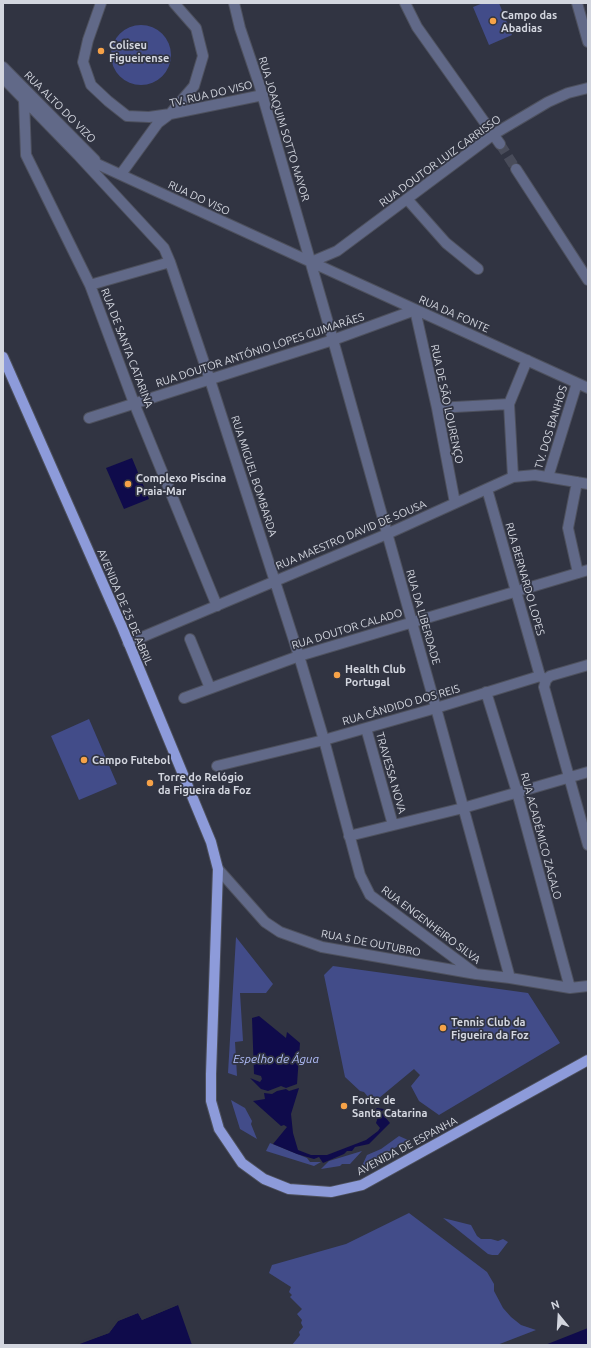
<!DOCTYPE html>
<html>
<head>
<meta charset="utf-8">
<style>
	body { margin:0 }
	#map { position:relative; width:591px; height:1348px; overflow:hidden; background:#313442; font-family:Ubuntu,sans-serif }
	canvas { display:block }
	.frame { position:absolute; inset:0; border:4px solid #d3d6df; pointer-events:none }
	.north { position:absolute; left:539px; top:1296px; width:40px; height:40px; -webkit-text-stroke:3px #313442; paint-order:stroke; rotate:342deg; font-size:11px; font-weight:700; line-height:16px; text-align:center; color:#d3d6df }
	.north::after { content:''; display:block; margin:auto; width:14px; height:18px; background:#d3d6df; clip-path:polygon(50% 0,100% 100%,50% 72%,0 100%) }
</style>
</head>
<body>
<div id="map">
<canvas width="591" height="1348"></canvas>
<div class="frame"></div>
<div class="north">N</div>
</div>
<script>
const ctx = document.querySelector('canvas').getContext('2d');
ctx.lineJoin = 'round';
function fillPath(path, color) { ctx.fillStyle = color; ctx.fill(path, 'evenodd'); }
const shape = rows => new Path2D(rows.map(r => 'M' + r).join(''));
function strokePath(path, color, width, dash) { ctx.strokeStyle = color; ctx.lineWidth = width; ctx.lineCap = dash ? 'butt' : 'round'; ctx.setLineDash(dash || []); ctx.stroke(path); }
function drawText(font, color, halo, rows, align = 'center') {
  ctx.font = font + ' Ubuntu,sans-serif'; ctx.lineWidth = 3.5; ctx.setLineDash([]); ctx.textBaseline = 'middle'; ctx.strokeStyle = halo; ctx.fillStyle = color; for (const [text, x, y, turn = 0] of rows) {
    ctx.save(); ctx.translate(x, y); ctx.rotate((+turn || 0) * Math.PI / 180); ctx.textAlign = isNaN(turn) ? turn : align; if (halo) ctx.strokeText(text, 0, 0); ctx.fillText(text, 0, 0); ctx.restore();
  }
}
const green = shape([
	[483,3,499,3,512,35,489,45,473,7],
	'111 55a30 30 0 1 1 60 0a30 30 0 1 1-60 0Z',
	[89,719,117,784,79,800,51,736],
	[236,937,273,984,266,993,240,993,243,1041,235,1042,237,1076,228,1073],
	[333,966,528,993,560,1043,439,1115,419,1101,411,1086,420,1075,414,1069,373,1103,364,1092,360,1091,345,1077,324,975],
	[231,1100,245,1108,252,1121,251,1124,257,1139,240,1129],
	[399,1136,408,1140,361,1168,367,1155,381,1149],
	[270,1143,307,1158,310,1162,321,1162,314,1166,266,1151],
	[362,1151,350,1164,342,1164,340,1166,321,1169,329,1161],
	[409,1213,487,1272,494,1284,494,1291,503,1308,511,1317,521,1325,536,1330,497,1345,292,1345,300,1335,299,1332,303,1327,301,1323,302,1320,297,1314,302,1309,290,1297,292,1295,289,1292,291,1287,269,1273,272,1265,346,1244],
	[443,1218,471,1225,477,1236,481,1239,491,1239,498,1241,503,1239,508,1242,498,1255,492,1255,488,1254]
]);
const water = shape([
	[132,458,149,499,124,509,106,468],
	[259,1016,286,1038,287,1032,300,1043,297,1084,286,1088,281,1086,268,1091,261,1089,250,1078,260,1082,262,1079,261,1076,254,1074,252,1018],
	[299,1088,291,1114,293,1133,298,1150,311,1155,327,1155,366,1140,378,1131,380,1128,376,1123,378,1117,375,1110,377,1108,384,1109,381,1112,390,1123,369,1144,355,1147,352,1151,347,1151,344,1154,323,1163,319,1157,314,1159,297,1154,273,1144,287,1127,284,1125,281,1126,253,1101,265,1099,264,1093,272,1094,277,1091,286,1089,289,1091],
	[178,1305,192,1345,77,1345,109,1333,118,1321,138,1313,142,1320],
	[588,1328,588,1345,545,1345]
]);
const pier = shape([
	[178,1303,180,1304,142,1320,138,1313,118,1321,109,1333,75,1345,76,1343,108,1331,117,1319,138,1311,140,1312,143,1317]
]);
const minorTunnel = shape([
	[500,144,516,169]
]);
const minor = shape([
	[101,3,88,40,83,62,91,85,108,101,127,116,149,117,170,114,194,86,203,56,196,28,174,3],
	[234,3,240,28,260,87,333,340,436,708,510,978],
	[405,3,417,27,500,144],
	[577,3,588,42],
	[3,67,95,160],
	[3,78,78,155,164,248,170,262,210,380,299,656,324,740,360,875,370,895,476,974],
	[24,100,26,155,90,285,134,403,217,606],
	[82,157,311,262,588,388],
	[516,169,588,280],
	[121,174,158,123,170,114,263,95],
	[407,199,446,243,478,269],
	[311,262,337,251,494,134,548,102,568,93,588,88],
	[90,285,170,262],
	[437,408,509,404],
	[89,418,333,340,415,310,437,408,455,503],
	[513,477,509,404,527,360],
	[548,477,577,383],
	[577,482,568,528,578,573],
	[487,489,540,676],
	[190,639,210,688],
	[128,643,387,534,513,477,535,475,588,484],
	[546,680,544,687,588,845],
	[546,680,550,676,588,665],
	[486,692,517,792,570,988],
	[184,698,299,656,588,570],
	[366,728,393,825],
	[217,766,324,740,436,708,540,676,546,680],
	[349,836,463,808,588,772],
	[218,869,265,922,280,932,322,947,476,974,510,978,570,988,588,986]
]);
const major = shape([
	[3,357,122,627,211,842,218,869,211,1074,211,1101,219,1129,242,1163,264,1179,289,1189,331,1192,362,1185,588,1060]
]);
const markers = [
	[493,21,4,"#f6a248"],
	[101,51,4,"#f6a248"],
	[128,484,4,"#f6a248"],
	[337,675,4,"#f6a248"],
	[84,760,4,"#f6a248"],
	[150,783,4,"#f6a248"],
	[443,1028,4,"#f6a248"],
	[344,1106,4,"#f6a248"]
];
const poiNames = [
	["Campo das",501,15],
	["Abadias",501,28],
	["Coliseu",109,45],
	["Figueirense",109,58],
	["Complexo Piscina",136,478],
	["Praia-Mar",136,491],
	["Health Club",345,669],
	["Portugal",345,682],
	["Campo Futebol",92,760],
	["Torre do Relógio",158,777],
	["da Figueira da Foz",158,790],
	["Tennis Club da",451,1022],
	["Figueira da Foz",451,1035],
	["Forte de",352,1100],
	["Santa Catarina",352,1113]
];
const streetNames = [
	["TV. RUA DO VISO",211,94,-13],
	["RUA ALTO DO VIZO",60,107,45],
	["RUA JOAQUIM SOTTO MAYOR",284,129,73],
	["RUA DOUTOR LUIZ CARRISSO",440,161,-36],
	["RUA DO VISO",199,198,25],
	["RUA DA FONTE",454,314,24],
	["RUA DE SANTA CATARINA",127,348,69],
	["RUA DOUTOR ANTÓNIO LOPES GUIMARÃES",260,350,-18],
	["RUA DE SÃO LOURENÇO",447,404,78],
	["TV. DOS BANHOS",551,427,-73],
	["RUA MIGUEL BOMBARDA",254,476,72],
	["RUA MAESTRO DAVID DE SOUSA",351,535,-23],
	["RUA BERNARDO LOPES",525,579,74],
	["AVENIDA DE 25 DE ABRIL",125,607,67],
	["RUA DA LIBERDADE",423,617,74],
	["RUA DOUTOR CALADO",347,629,-17],
	["RUA CÂNDIDO DOS REIS",401,705,-16],
	["TRAVESSA NOVA",391,773,74],
	["RUA ACADÉMICO ZAGALO",541,836,75],
	["RUA ENGENHEIRO SILVA",431,925,37],
	["RUA 5 DE OUTUBRO",371,943,11],
	["AVENIDA DE ESPANHA",407,1146,-28]
];
const waterNames = [
	["Espelho de Água",276,1059]
];
fillPath(green, '#424c89');
fillPath(water, '#0f0b4b');
fillPath(pier, '#313442');
strokePath(minorTunnel, '#494c5a', 10, [10, 5]);
strokePath(minor, '#4e515e', 12);
strokePath(major, '#4e515e', 12);
strokePath(minor, '#616988', 10);
strokePath(major, '#8d9bda', 10);
for (const [x, y, r, color] of markers) { const dot = new Path2D(); dot.arc(x, y, r, 0, 2 * Math.PI); ctx.fillStyle = color; ctx.fill(dot); strokePath(dot, '#313442', 1.5); }
drawText('bold 11px', '#d3d6df', '#313442', poiNames, 'left');
drawText('11px', '#d3d6df', '#313442', streetNames);
drawText('italic 12px', '#b0bdf8', '#313442', waterNames);
</script>
</body>
</html>
